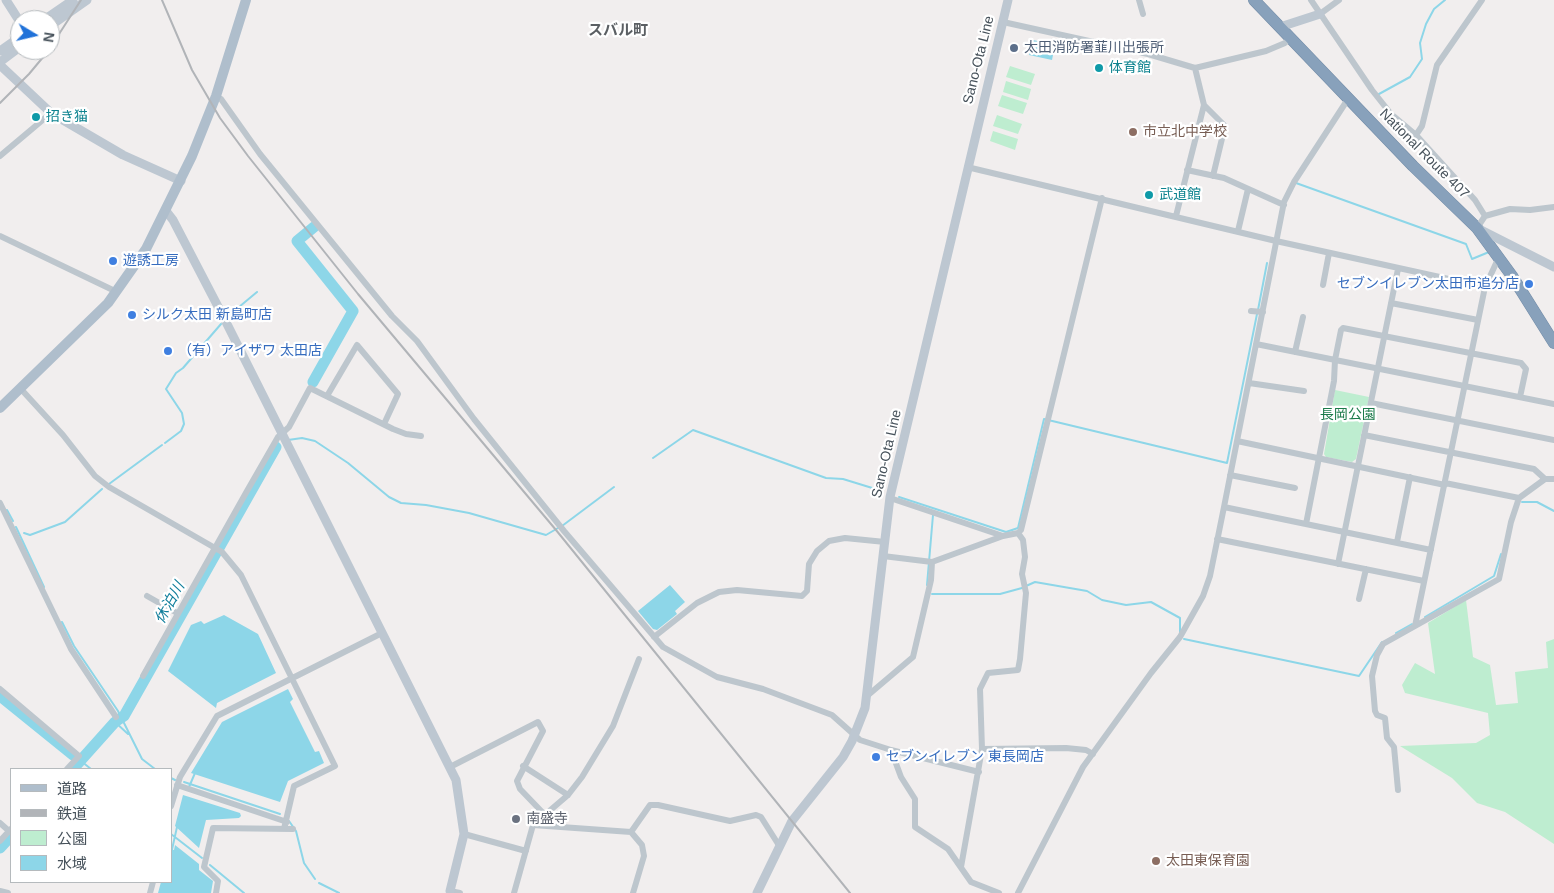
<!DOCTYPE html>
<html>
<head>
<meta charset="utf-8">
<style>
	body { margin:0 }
	#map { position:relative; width:1554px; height:893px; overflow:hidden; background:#f1eeee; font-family:Helvetica,"Noto Sans JP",sans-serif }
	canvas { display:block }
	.legend { position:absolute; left:10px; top:768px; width:162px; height:115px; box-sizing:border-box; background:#fff; border:1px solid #b5babd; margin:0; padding:6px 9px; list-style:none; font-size:15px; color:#47525b }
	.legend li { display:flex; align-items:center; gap:10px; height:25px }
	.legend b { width:25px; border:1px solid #b5babd }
	.north { position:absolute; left:10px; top:10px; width:50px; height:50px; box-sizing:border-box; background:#fff; border:1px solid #b5babd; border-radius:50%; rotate:99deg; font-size:14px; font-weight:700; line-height:20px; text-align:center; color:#47525b }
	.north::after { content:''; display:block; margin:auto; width:18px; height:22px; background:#2072d9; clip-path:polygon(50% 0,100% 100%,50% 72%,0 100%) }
</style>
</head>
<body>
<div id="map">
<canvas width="1554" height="893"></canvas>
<ul class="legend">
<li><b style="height:6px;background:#afbecc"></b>道路</li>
<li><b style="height:6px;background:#b1b4b8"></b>鉄道</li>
<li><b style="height:14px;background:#beedd0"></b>公園</li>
<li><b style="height:14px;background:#8dd6e8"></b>水域</li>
</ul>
<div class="north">N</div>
</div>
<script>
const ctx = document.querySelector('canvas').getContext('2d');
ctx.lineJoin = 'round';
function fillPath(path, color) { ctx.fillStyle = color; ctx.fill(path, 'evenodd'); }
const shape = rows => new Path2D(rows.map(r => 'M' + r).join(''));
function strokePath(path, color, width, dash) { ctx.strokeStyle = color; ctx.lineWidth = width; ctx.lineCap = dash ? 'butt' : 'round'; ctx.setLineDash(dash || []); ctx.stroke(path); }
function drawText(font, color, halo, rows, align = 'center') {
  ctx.font = font + ' Helvetica,"Noto Sans JP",sans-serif'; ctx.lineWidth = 4.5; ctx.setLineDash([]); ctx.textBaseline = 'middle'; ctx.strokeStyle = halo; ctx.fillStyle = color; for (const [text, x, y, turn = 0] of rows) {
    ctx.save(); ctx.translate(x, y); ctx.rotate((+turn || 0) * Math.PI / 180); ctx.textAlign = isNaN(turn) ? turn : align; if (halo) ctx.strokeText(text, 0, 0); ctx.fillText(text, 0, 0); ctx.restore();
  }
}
const green = shape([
	[1010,66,1035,74,1031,85,1006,77],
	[1006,81,1031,89,1028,100,1003,92],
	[1002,95,1027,103,1023,114,998,106],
	[997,115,1022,124,1018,134,993,126],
	[993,131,1018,139,1015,150,990,141],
	[1335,390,1369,397,1356,459,1352,462,1326,457,1324,454],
	[1466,600,1473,657,1490,665,1496,705,1518,703,1515,672,1548,668,1546,642,1554,639,1554,844,1505,812,1477,803,1452,778,1400,746,1476,743,1490,735,1488,713,1405,693,1402,685,1415,663,1435,674,1428,623]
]);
const water = shape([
	[1033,40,1055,45,1052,60,1029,55],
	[670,585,685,602,675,611,677,614,657,630,653,629,638,611],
	[224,615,258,634,276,673,217,703,216,708,168,671,191,625,201,621,204,624],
	[288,689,293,699,290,702,315,752,319,751,324,763,288,781,280,802,191,773,222,722],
	[183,795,240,813,241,816,239,818,206,820,199,848,175,826],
	[175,845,199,864,199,870,213,881,211,893,158,893,161,882,171,882,171,849,174,850]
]);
const stream = shape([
	[1379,94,1410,77,1422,59,1420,43,1426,24,1434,9,1445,0],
	[1296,183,1466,244,1472,259,1489,252],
	[1258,310,1267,263],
	[227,317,257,292],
	[288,440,302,438,315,441,348,463,389,497,401,503,426,505,469,513,546,535,558,528],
	[165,443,181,431,184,424,182,413,166,389,176,373,183,368,221,324],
	[653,458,693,430,826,478,843,479,882,491],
	[109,484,162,445],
	[899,497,1006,532,1018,528,1044,419,1227,463,1257,314],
	[1522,502,1537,502,1554,511],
	[7,510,13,521],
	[562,526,614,487],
	[16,527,44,587],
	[24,533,30,535,65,522,102,489],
	[927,585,933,515],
	[1026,586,1035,582,1087,591,1102,600,1126,605,1151,602,1180,618,1180,633],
	[932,594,1000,594,1022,588],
	[1425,617,1494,576,1501,554],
	[62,622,74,646,118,711,142,759,155,769],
	[1396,633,1412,624],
	[1184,639,1359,676,1382,642],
	[115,722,128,734],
	[81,761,91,769],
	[171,778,175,780],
	[184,782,280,814],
	[189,787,195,773],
	[289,821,296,831,304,863,315,879],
	[171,834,202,858],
	[171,854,177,827],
	[210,865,244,893],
	[319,883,339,893]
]);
const river = shape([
	[313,382,353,311,297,241,314,227],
	[0,696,73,755],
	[73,769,115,722,124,716,276,447],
	[0,848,11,836]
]);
const street = shape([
	[1139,0,1143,14],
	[1311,0,1372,90,1391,114,1416,135,1475,200,1485,216,1477,228],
	[1320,14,1339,0],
	[1003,22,1148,54,1195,68,1204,105,1176,216],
	[1195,68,1266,51,1285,43,1290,38],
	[216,96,221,99,260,154,317,224,392,316,417,341,474,419,564,531,663,647,717,677,763,689,832,715,860,740,891,750,979,772],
	[1204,105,1225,126,1213,176],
	[1416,135,1422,126,1437,65,1482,0],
	[0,156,51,113],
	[967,167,1276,241,1485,287],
	[1187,170,1224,178,1284,205],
	[1485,216,1510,209,1530,210,1554,207],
	[1238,231,1248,189],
	[0,236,117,292],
	[1323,285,1329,253],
	[1391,303,1478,320],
	[1251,311,1263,312],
	[1256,344,1554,404],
	[1295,352,1303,317],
	[1249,383,1304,391],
	[20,388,63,435,95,476,109,487,222,552,241,575,335,766,294,786,284,829],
	[327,396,357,345,398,394,384,424],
	[1371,403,1554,440],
	[1364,435,1534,469,1545,479],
	[1237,441,1445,485],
	[1230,475,1295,488],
	[1445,483,1519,498,1545,479,1554,479],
	[890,498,1003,536],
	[0,503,71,649,116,717],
	[1224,507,1431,550],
	[1306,524,1334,381,1335,360,1341,330,1343,328,1521,363,1526,369,1520,397],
	[1018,533,1021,530,1102,198],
	[1217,539,1424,581],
	[1397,542,1410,477],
	[883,556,932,562],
	[1338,564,1398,269],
	[147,596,177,613],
	[1359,599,1366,569],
	[1415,626,1485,287,1499,257],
	[654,637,697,603,719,592,737,590,802,596,807,591,809,564,817,551,829,541,845,538,885,542],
	[143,676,247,491,278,437,289,427,310,388,393,429,406,434,421,436],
	[0,689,79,756,67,769],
	[867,696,913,657,931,580,932,562,1003,536,1018,533],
	[982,749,1066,748,1086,750,1093,754],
	[891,750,901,777,915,799,915,827,948,849,971,882,999,893],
	[523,766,568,795],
	[450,767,538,722,543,731,517,781,520,789,545,815],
	[177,785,287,822],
	[1398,790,1394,747,1387,738,1385,718,1377,715,1375,711,1372,676,1377,655,1383,644,1499,579,1511,522,1519,498],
	[171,806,180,777,217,716,382,633],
	[0,823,9,831],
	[533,825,631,832,642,845,644,856,633,893],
	[631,832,650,805,658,805,730,821,756,815,761,817,780,847],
	[464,834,526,851],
	[0,841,11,829],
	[961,867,982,749,980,689,988,673,1018,670,1020,659,1026,593,1022,574,1025,557,1023,540,1018,533],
	[0,891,8,893],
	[150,893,153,882],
	[216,893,218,881,204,867,213,828,293,829],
	[451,893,450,891,460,893],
	[514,893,533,825,568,795,582,777,613,726,639,659],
	[1018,893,1083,767,1151,673,1180,637,1203,596,1210,576,1224,507,1284,202,1294,182,1348,99]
]);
const secondary = shape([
	[6,0,20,22],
	[44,20,73,0],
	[50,26,87,0],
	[1280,27,1320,14],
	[0,51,20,37],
	[0,62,20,47],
	[0,65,51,113,123,155,181,181],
	[166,211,173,220,225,320,456,780,464,834,450,891],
	[1477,228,1554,267],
	[757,893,792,821,843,757,852,741,865,708,890,497,1008,0]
]);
const primary = shape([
	[0,408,108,303,146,249,192,156,216,96,246,0]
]);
const highway = shape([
	[1254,0,1413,166,1477,228,1512,276,1554,343]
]);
const rail = shape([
	[162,0,192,70,220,118,248,156,358,294,556,530,850,893],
	[50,48,81,0],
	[0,103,29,74,49,50]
]);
const markers = [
	[1014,48,5,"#5c6f8a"],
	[1099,68,5,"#0f9aa8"],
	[36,117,5,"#0f9aa8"],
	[1133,132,5,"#8d6e63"],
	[1149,195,5,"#0f9aa8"],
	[113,261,5,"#3f7fe0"],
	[1529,284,5,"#3f7fe0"],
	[132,315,5,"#3f7fe0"],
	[168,351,5,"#3f7fe0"],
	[876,757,5,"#3f7fe0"],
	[516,819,5,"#6b7280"],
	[1156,861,5,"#8d6e63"]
];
const serviceNames = [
	["太田消防署韮川出張所",1024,48]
];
const streetNames = [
	["Sano-Ota Line",979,60,-76],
	["National Route 407",1424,154,45],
	["Sano-Ota Line",887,454,-77]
];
const cultureNames = [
	["体育館",1109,68],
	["招き猫",46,117],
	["武道館",1159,195]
];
const educationNames = [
	["市立北中学校",1143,132],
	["太田東保育園",1166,861]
];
const shopNames = [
	["遊誘工房",123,261],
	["セブンイレブン太田市追分店",1519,284,"right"],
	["シルク太田 新島町店",142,315],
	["（有）アイザワ 太田店",178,351],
	["セブンイレブン 東長岡店",886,757]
];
const parkNames = [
	["長岡公園",1348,415]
];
const worshipNames = [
	["南盛寺",526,819]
];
const neighbourhoodNames = [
	["スバル町",618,31]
];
const waterNames = [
	["休泊川",170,603,-61]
];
fillPath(green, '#beedd0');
fillPath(water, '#8dd6e8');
strokePath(stream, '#8dd6e8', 2);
strokePath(river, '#8dd6e8', 11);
strokePath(highway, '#738ca7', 12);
strokePath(street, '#bdc6cd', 6);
strokePath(secondary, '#bdc7d1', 9);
strokePath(primary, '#afbecc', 10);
strokePath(highway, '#88a1bb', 11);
strokePath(rail, '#b1b4b8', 2);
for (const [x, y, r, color] of markers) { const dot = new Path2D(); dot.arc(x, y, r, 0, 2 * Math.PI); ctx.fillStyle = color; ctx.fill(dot); strokePath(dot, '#fff', 2); }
drawText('14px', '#4e5e75', '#fff', serviceNames, 'left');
drawText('14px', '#47525b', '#fff', streetNames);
drawText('14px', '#0d838f', '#fff', cultureNames, 'left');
drawText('14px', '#785e54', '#fff', educationNames, 'left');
drawText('14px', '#366cbe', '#fff', shopNames, 'left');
drawText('14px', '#1b7a4a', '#fff', parkNames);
drawText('14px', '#5b616d', '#fff', worshipNames, 'left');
drawText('bold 15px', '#5b5f63', '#fff', neighbourhoodNames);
drawText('italic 15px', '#127f9c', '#fff', waterNames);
</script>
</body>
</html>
